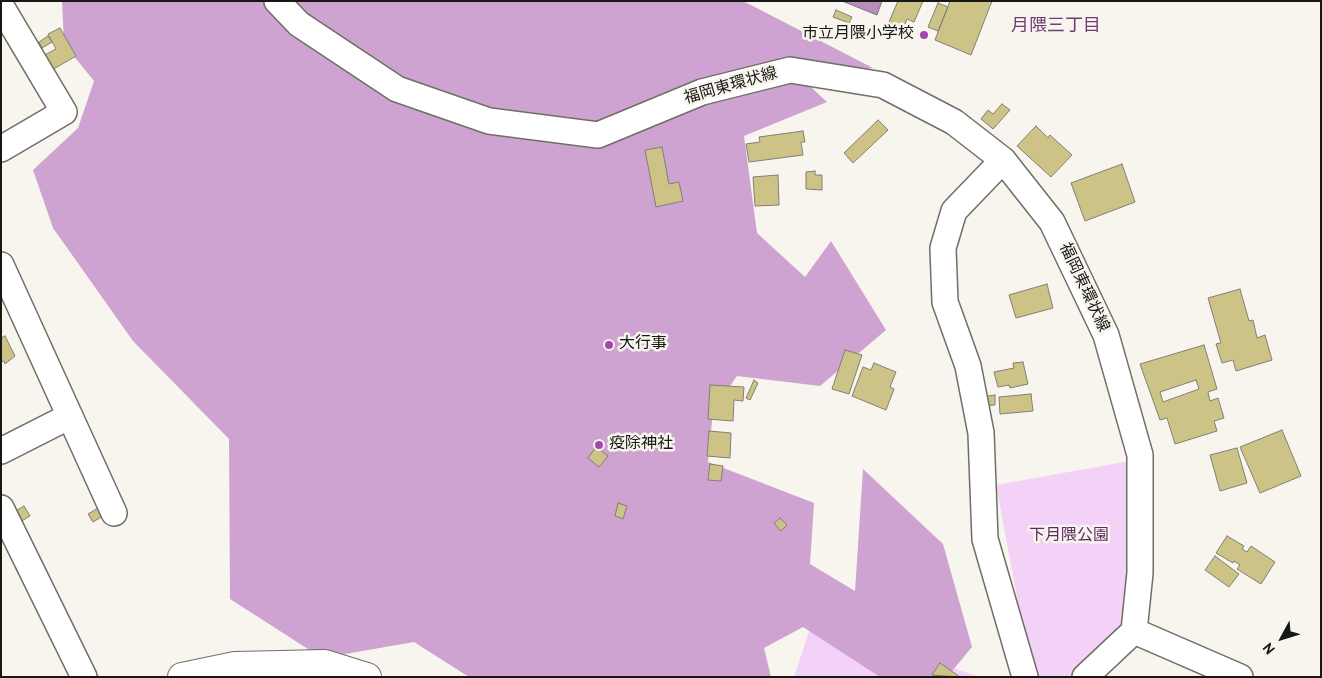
<!DOCTYPE html>
<html>
<head>
<meta charset="utf-8">
<style>
	body { margin:0 }
	#map { position:relative; width:1322px; height:678px; overflow:hidden; background:#f7f5ed; font-family:Overpass,sans-serif }
	canvas { display:block }
	.frame { position:absolute; inset:0; border:2px solid #171714; pointer-events:none }
	.north { position:absolute; left:1257px; top:613px; width:50px; height:50px; -webkit-text-stroke:4px #f7f5ed; paint-order:stroke; rotate:231deg; font-size:14px; font-weight:700; line-height:20px; text-align:center; color:#171714 }
	.north::after { content:''; display:block; margin:auto; width:18px; height:22px; background:#171714; clip-path:polygon(50% 0,100% 100%,50% 72%,0 100%) }
</style>
</head>
<body>
<div id="map">
<canvas width="1322" height="678"></canvas>
<div class="frame"></div>
<div class="north">N</div>
</div>
<script>
const ctx = document.querySelector('canvas').getContext('2d');
ctx.lineJoin = 'round';
function fillPath(path, color) { ctx.fillStyle = color; ctx.fill(path, 'evenodd'); }
const shape = rows => new Path2D(rows.map(r => 'M' + r).join(''));
function strokePath(path, color, width, dash) { ctx.strokeStyle = color; ctx.lineWidth = width; ctx.lineCap = dash ? 'butt' : 'round'; ctx.setLineDash(dash || []); ctx.stroke(path); }
function drawText(font, color, halo, rows, align = 'center') {
  ctx.font = font + ' Overpass,"Noto Sans JP",sans-serif'; ctx.lineWidth = 5; ctx.setLineDash([]); ctx.textBaseline = 'middle'; ctx.strokeStyle = halo; ctx.fillStyle = color; for (const [text, x, y, turn = 0] of rows) {
    ctx.save(); ctx.translate(x, y); ctx.rotate((+turn || 0) * Math.PI / 180); ctx.textAlign = isNaN(turn) ? turn : align; if (halo) ctx.strokeText(text, 0, 0); ctx.fillText(text, 0, 0); ctx.restore();
  }
}
const green = shape([
	[1130,461,1128,626,1076,677,1032,677,996,485],
	[817,607,859,637,980,677,794,677]
]);
const forest = shape([
	[62,1,743,1,873,68,798,75,827,102,744,136,757,233,805,277,831,241,886,330,820,386,737,376,713,411,708,462,814,503,810,564,855,591,863,469,943,544,972,647,947,677,880,677,803,627,764,648,771,677,469,677,414,642,322,658,230,599,229,439,133,341,53,228,33,170,78,128,94,81,64,44]
]);
const water = shape([
	[842,1,882,1,877,15,842,1]
]);
const building = shape([
	[898,1,923,1,914,22,907,19,901,35,886,29,898,1],
	[950,1,992,1,971,55,935,40,950,1],
	[938,3,948,7,938,31,928,27,938,3],
	[836,10,852,17,849,23,833,17,836,10],
	[60,28,76,56,45,74,37,59,56,49,48,34,60,28],
	[48,36,52,42,42,48,39,42,48,36],
	[1002,104,1010,110,993,129,981,119,988,110,993,114,1002,104],
	[878,120,888,130,853,163,844,153,878,120],
	[1036,126,1048,138,1050,135,1072,155,1051,177,1017,146,1036,126],
	[803,131,805,142,801,142,803,155,749,162,746,144,760,142,759,137,803,131],
	[662,147,669,184,679,182,683,201,656,207,645,150,662,147],
	[1122,164,1135,202,1085,221,1071,183,1122,164],
	[815,171,815,175,822,175,822,190,806,189,806,172,815,171],
	[778,175,779,205,755,206,753,177,778,175],
	[1047,284,1053,308,1016,318,1009,295,1047,284],
	[1240,289,1249,321,1253,320,1257,338,1265,335,1272,360,1236,371,1233,360,1222,363,1216,344,1221,343,1208,298,1240,289],
	[5,336,15,356,5,364,4,361,1,362,1,338,5,336],
	[1204,345,1217,389,1208,392,1210,401,1218,398,1224,418,1214,421,1217,431,1175,444,1167,418,1160,420,1140,364,1204,345],
	[1196,380,1199,389,1163,402,1160,392,1196,380],
	[845,350,862,355,849,394,832,389,845,350],
	[1023,362,1028,384,1010,388,1009,385,998,387,994,372,1014,368,1013,363,1023,362],
	[874,363,896,372,890,387,894,389,886,410,852,396,863,367,871,370,874,363],
	[754,380,758,383,750,400,746,398,754,380],
	[710,385,744,387,743,401,734,400,733,421,708,419,710,385],
	[1031,394,1033,411,1000,414,999,397,1031,394],
	[995,395,995,405,983,406,982,397,995,395],
	[1282,430,1301,476,1260,493,1240,447,1282,430],
	[709,431,731,433,730,458,707,456,709,431],
	[596,447,608,456,599,467,588,458,596,447],
	[1237,448,1247,483,1220,491,1210,455,1237,448],
	[710,464,723,466,721,481,708,480,710,464],
	[618,503,627,506,623,519,615,516,618,503],
	[24,506,30,516,20,522,14,512,24,506],
	[98,508,103,516,93,522,88,514,98,508],
	[780,518,787,525,781,531,774,523,780,518],
	[1227,536,1244,546,1242,549,1247,552,1251,546,1275,562,1261,584,1237,569,1240,565,1234,561,1233,563,1216,553,1227,536],
	[1215,556,1239,574,1229,587,1205,570,1215,556],
	[940,663,960,677,932,675,940,663]
]);
const street = shape([
	[277,1,299,24,397,89,489,121,598,135,702,92,790,70,883,85,954,122,1003,160,1052,222,1106,335,1140,455,1140,573,1134,631,1240,677],
	[1,6,64,112,1,149],
	[1003,160,954,211,943,248,945,302,968,366,981,433,985,539,1025,677],
	[1,265,114,513],
	[1,451,70,416],
	[1,508,84,677],
	[1085,677,1134,631]
]);
const secondary = shape([
	[182,677,235,666,325,664,367,677]
]);
const markers = [
	[924,35,5,"#a446af"],
	[609,345,5,"#a446af"],
	[599,445,5,"#a446af"]
];
const poiNames = [
	["市立月隈小学校",914,35,"right"],
	["大行事",619,345],
	["疫除神社",609,445]
];
const streetNames = [
	["福岡東環状線",731,87,-16],
	["福岡東環状線",1083,288,65]
];
const parkNames = [
	["下月隈公園",1069,537]
];
const neighbourhoodNames = [
	["月隈三丁目",1056,27]
];
fillPath(green, '#f4d2f7');
fillPath(forest, '#cea3d1');
fillPath(water, '#b78ebb');
strokePath(water, '#876a89', 1);
fillPath(building, '#cec386');
strokePath(building, '#807f77', 1);
strokePath(street, '#6f6e67', 28);
strokePath(secondary, '#6f6e67', 30);
strokePath(street, '#fff', 25);
strokePath(secondary, '#fff', 28);
for (const [x, y, r, color] of markers) { const dot = new Path2D(); dot.arc(x, y, r, 0, 2 * Math.PI); ctx.fillStyle = color; ctx.fill(dot); strokePath(dot, '#f7f5ed', 2); }
drawText('16px', '#171714', '#f7f5ed', poiNames, 'left');
drawText('16px', '#171714', '#f7f5ed', streetNames);
drawText('16px', '#5e2a63', '#f7f5ed', parkNames);
drawText('18px', '#6e3e73', '#f7f5ed', neighbourhoodNames);
</script>
</body>
</html>
